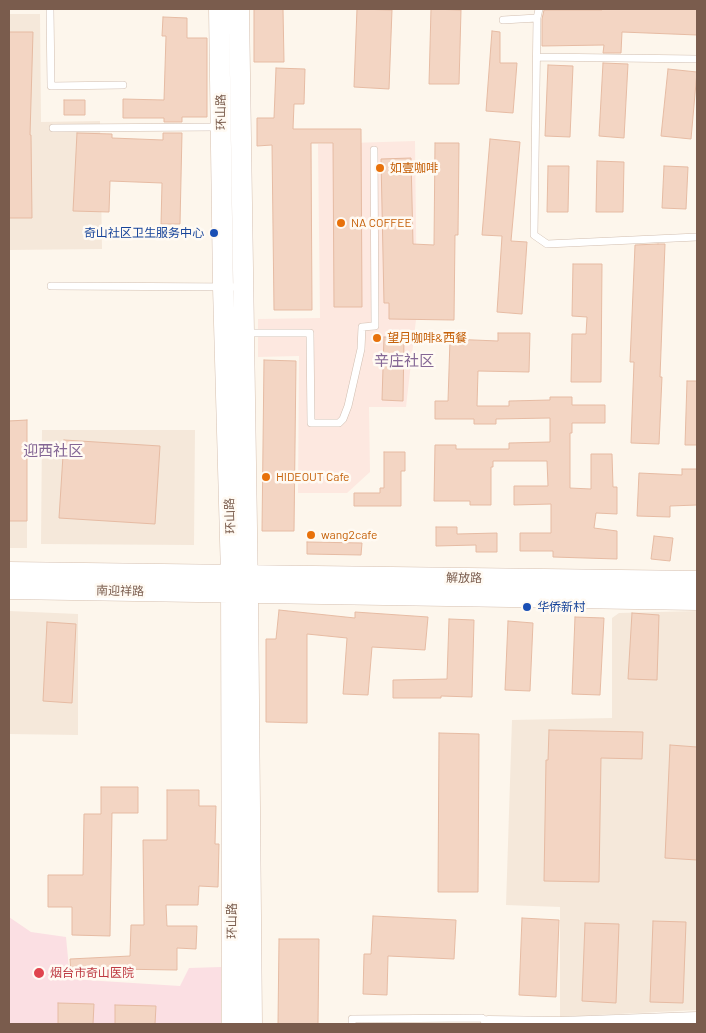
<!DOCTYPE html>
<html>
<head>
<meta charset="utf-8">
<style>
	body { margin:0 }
	#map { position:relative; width:706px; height:1033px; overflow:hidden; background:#fdf6ec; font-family:Barlow,sans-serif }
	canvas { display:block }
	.frame { position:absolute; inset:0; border:10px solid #7a5c4d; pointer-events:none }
</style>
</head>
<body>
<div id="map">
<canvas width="706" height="1033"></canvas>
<div class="frame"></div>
</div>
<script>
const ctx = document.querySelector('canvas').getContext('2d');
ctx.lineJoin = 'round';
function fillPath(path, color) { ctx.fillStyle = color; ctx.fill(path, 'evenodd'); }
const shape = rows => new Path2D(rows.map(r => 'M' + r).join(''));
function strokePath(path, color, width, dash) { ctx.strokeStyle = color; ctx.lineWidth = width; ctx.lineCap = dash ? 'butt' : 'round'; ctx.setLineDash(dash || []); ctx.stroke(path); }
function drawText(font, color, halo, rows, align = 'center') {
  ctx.font = font + ' Barlow,"Noto Sans SC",sans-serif'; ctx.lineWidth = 5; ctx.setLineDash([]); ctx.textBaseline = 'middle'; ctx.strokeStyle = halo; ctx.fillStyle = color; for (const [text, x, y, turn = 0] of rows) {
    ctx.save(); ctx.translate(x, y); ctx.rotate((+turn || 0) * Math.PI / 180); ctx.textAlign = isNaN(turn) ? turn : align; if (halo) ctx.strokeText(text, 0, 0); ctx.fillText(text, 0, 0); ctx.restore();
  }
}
const residential = shape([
	[9,14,40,14,41,122,100,121,102,249,9,250],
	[9,420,27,420,27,548,9,548],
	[42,430,195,430,194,545,41,544],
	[9,611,78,614,78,735,9,734],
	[697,611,697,1010,560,1017,560,907,506,905,512,720,612,718,612,618,619,613]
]);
const commercial = shape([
	[415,141,417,311,406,407,369,407,370,472,347,493,298,493,299,356,258,357,258,319,320,318,318,144]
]);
const medical = shape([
	[9,917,31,932,66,937,70,979,180,986,189,968,221,967,221,1024,9,1024]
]);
const building = shape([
	[254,9,283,9,284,62,254,62,254,9],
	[357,9,392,10,389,89,354,87,357,9],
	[431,9,461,10,459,84,429,84,431,9],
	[602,9,697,9,697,35,622,32,621,53,603,53,604,45,542,46,542,19,544,10,602,10,602,9],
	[163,17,187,18,187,38,207,38,207,117,182,117,182,122,164,122,164,118,123,118,123,99,164,100,166,36,162,36,163,17],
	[492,31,500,32,500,63,517,63,513,113,486,111,492,31],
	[9,32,33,32,30,135,31,135,32,218,9,218,9,32],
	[603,63,628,64,624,138,599,136,603,63],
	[548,65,573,66,570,137,545,136,548,65],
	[276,68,305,69,304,104,294,104,293,129,361,129,362,307,334,307,333,143,311,143,312,310,274,310,272,145,257,146,257,118,274,118,276,68],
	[668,69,697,72,691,139,661,136,668,69],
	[64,100,85,100,85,115,64,115,64,100],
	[77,133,112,134,112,138,163,140,163,133,182,133,180,224,161,224,162,183,110,181,109,212,73,211,77,133],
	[490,139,520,142,511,241,527,242,522,314,497,312,502,236,482,235,490,139],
	[435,143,459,143,458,235,455,235,454,320,389,319,389,303,384,303,381,159,411,158,413,244,434,245,435,143],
	[597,161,624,162,623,212,596,212,597,161],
	[548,166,569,166,568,212,547,212,548,166],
	[664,166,688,167,686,209,662,208,664,166],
	[658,244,665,244,660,377,662,377,659,444,631,443,634,362,630,362,635,245,658,244],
	[573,264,602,264,601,382,571,382,572,334,586,334,587,317,572,316,573,264],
	[498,333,530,333,529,372,478,371,477,406,509,406,509,401,550,400,550,397,572,397,572,405,605,405,605,423,572,423,572,433,570,433,570,488,591,489,591,454,612,454,613,487,617,487,617,514,596,513,594,528,617,531,617,559,553,557,553,551,520,551,520,533,551,533,551,504,514,505,514,486,548,486,547,461,493,461,493,467,491,467,491,505,470,505,470,501,434,501,435,445,456,445,456,449,509,449,509,443,550,442,550,418,496,419,496,424,474,424,474,419,435,419,435,401,448,401,450,339,498,341,498,333],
	[384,337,404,338,403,401,382,400,384,337],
	[264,360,296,361,294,531,262,531,264,360],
	[687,381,697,381,697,445,685,445,687,381],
	[27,420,27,521,9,521,9,421,27,420],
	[64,440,160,446,155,524,59,518,64,440],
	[384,452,405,452,405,471,401,471,401,506,354,506,354,493,380,493,380,488,384,488,384,452],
	[682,469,697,469,697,505,670,506,670,517,637,516,639,473,682,475,682,469],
	[436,527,457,527,457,534,497,533,497,552,476,552,476,545,436,546,436,527],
	[654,536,673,538,670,561,651,559,654,536],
	[307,542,362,543,361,555,307,554,307,542],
	[279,610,355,618,355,612,428,617,425,650,372,647,368,695,343,694,347,638,307,634,307,723,266,722,266,639,276,639,279,610],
	[632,613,659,615,657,680,628,679,632,613],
	[575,617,604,618,600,695,572,694,575,617],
	[449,619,474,620,472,697,441,696,441,698,393,698,393,680,447,679,449,619],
	[508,621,533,623,530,691,505,690,508,621],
	[47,622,76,624,72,703,43,701,47,622],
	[549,730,643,732,642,759,601,758,599,882,544,881,546,760,548,760,549,730],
	[439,733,479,734,478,892,438,892,439,733],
	[670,745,697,747,697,860,665,858,670,745],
	[101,787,138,787,138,813,112,813,110,936,72,935,72,907,48,907,48,875,83,875,84,814,101,814,101,787],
	[167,790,199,790,199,806,216,806,215,844,219,844,218,887,199,886,198,905,166,905,167,926,197,926,196,949,177,948,177,970,113,969,113,972,71,974,70,959,130,956,131,925,144,925,143,840,167,840,167,790],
	[373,916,456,920,454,959,388,956,387,995,363,994,364,954,371,954,373,916],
	[522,918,559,920,556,997,519,995,522,918],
	[653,921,686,922,683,1003,650,1002,653,921],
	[585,923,619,924,616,1003,582,1001,585,923],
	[279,939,319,939,318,1024,278,1024,279,939],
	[58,1003,94,1004,93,1024,58,1024,58,1003],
	[115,1005,156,1006,155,1024,115,1024,115,1005]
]);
const lane = shape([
	[50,9,51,86,123,85],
	[537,18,534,235,547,244,697,237],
	[503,20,537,18,539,9],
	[537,57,697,59],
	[53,128,218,127],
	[51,286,243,287],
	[245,333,310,333,311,423,339,423,343,419,348,406,361,349,362,327,375,326,374,150],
	[352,1024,352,1019,482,1018,488,1023]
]);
const street = shape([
	[488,1024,488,1023,562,1024,697,1019]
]);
const secondary = shape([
	[219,9,223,287,231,575,232,1024],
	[239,9,248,593,252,1024],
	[9,572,697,581],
	[9,589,697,600]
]);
const markers = [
	[380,168,5,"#e8710a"],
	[341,223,5,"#e8710a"],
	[214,233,5,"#1a4fb4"],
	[377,338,5,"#e8710a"],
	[266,477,5,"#e8710a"],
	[311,535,5,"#e8710a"],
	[527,607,5,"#1a4fb4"],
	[39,973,6,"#e0444e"]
];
const streetNames = [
	["环山路",221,112,-91],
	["环山路",230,516,-92],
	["解放路",464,578,1],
	["南迎祥路",120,591,1],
	["环山路",232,921,-90]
];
const foodNames = [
	["如壹咖啡",390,168],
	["NA COFFEE",351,223],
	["望月咖啡&西餐",387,338],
	["HIDEOUT Cafe",276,477],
	["wang2cafe",321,535]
];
const transitNames = [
	["奇山社区卫生服务中心",204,233],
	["华侨新村",537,607,"left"]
];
const healthNames = [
	["烟台市奇山医院",50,973]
];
const quarterNames = [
	["辛庄社区",404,361],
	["迎西社区",53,451]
];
fillPath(residential, '#f5e8da');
fillPath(commercial, '#fde8e0');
fillPath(medical, '#fbdfe3');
fillPath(building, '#f3d5c3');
strokePath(building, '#e6bba3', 1);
strokePath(lane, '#d1beb0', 8);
strokePath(street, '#d1beb0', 15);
strokePath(secondary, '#d6c0b0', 21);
strokePath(lane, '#fff', 7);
strokePath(street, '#fff', 14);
strokePath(secondary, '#fff', 20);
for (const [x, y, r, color] of markers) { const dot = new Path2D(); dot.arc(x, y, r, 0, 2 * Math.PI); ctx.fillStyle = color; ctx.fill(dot); strokePath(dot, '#fffaf3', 2); }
drawText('12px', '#7a5c4d', '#fffaf3', streetNames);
drawText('12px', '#c56008', '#fffaf3', foodNames, 'left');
drawText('12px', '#164399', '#fffaf3', transitNames, 'right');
drawText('12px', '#be3a42', '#fffaf3', healthNames, 'left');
drawText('15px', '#846695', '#fffaf3', quarterNames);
</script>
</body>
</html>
